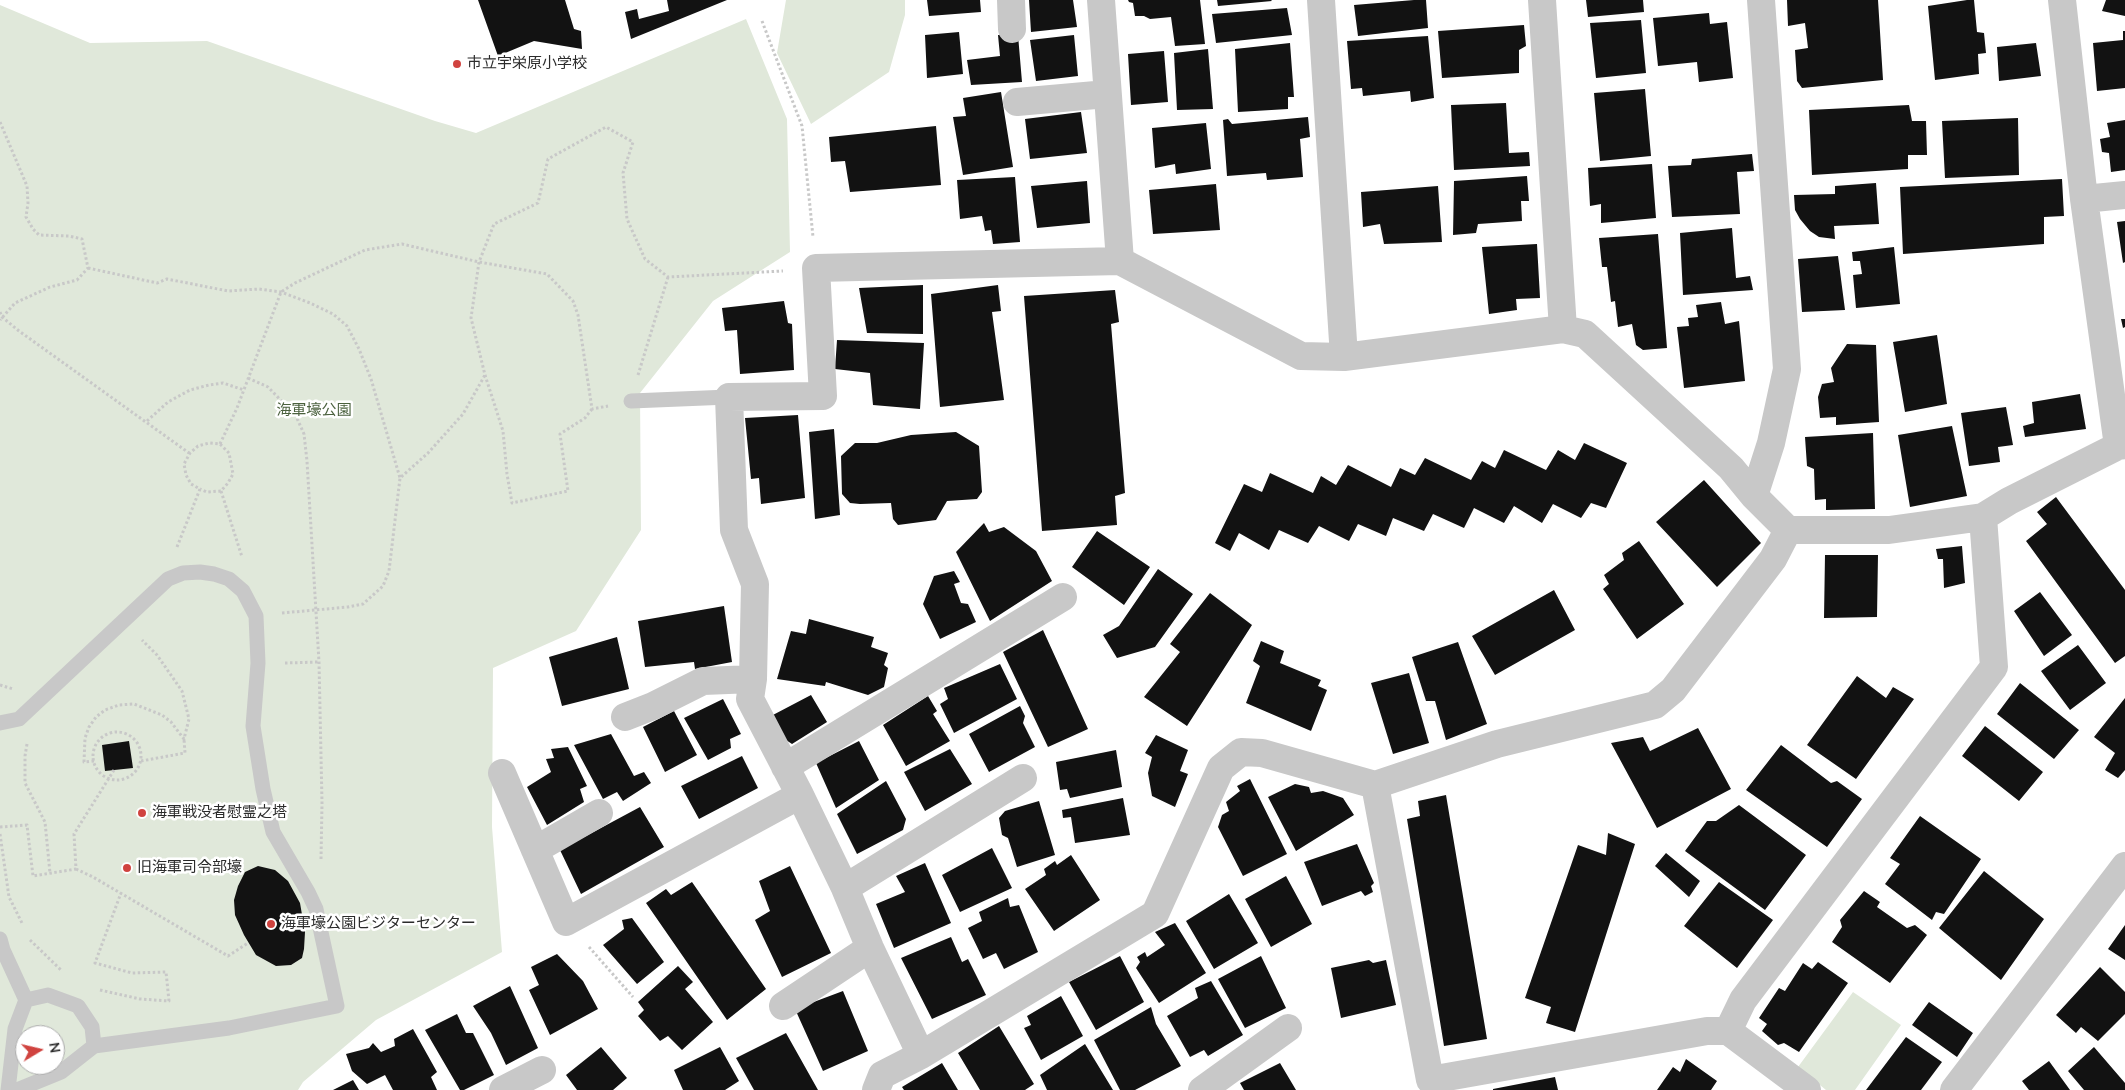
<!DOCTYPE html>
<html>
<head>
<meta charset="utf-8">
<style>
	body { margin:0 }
	#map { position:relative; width:2125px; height:1090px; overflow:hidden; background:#fff; font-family:"Nunito Sans",sans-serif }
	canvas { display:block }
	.north { position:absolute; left:15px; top:1025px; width:50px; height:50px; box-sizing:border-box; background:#fff; border:1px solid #aaa; border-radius:50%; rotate:81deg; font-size:14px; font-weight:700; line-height:20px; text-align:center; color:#2b2b2b }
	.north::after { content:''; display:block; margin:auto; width:18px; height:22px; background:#d0433f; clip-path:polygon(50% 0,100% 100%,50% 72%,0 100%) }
</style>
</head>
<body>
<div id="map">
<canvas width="2125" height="1090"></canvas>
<div class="north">N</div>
</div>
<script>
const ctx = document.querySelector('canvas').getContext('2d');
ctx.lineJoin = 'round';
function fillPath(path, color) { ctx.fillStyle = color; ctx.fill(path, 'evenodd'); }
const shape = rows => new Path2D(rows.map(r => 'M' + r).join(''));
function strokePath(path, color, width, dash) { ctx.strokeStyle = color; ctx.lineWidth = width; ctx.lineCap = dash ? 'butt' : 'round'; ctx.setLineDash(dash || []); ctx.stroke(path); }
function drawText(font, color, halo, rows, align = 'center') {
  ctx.font = font + ' "Nunito Sans","Noto Sans JP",sans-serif'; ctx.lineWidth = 5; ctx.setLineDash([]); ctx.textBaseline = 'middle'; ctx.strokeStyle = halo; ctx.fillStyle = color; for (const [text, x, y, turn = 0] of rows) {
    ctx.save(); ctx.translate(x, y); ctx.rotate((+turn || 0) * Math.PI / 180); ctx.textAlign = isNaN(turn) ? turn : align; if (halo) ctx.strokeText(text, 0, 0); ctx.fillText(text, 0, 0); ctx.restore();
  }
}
const green = shape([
	[786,0,905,0,905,15,889,72,811,124,777,53],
	[0,5,90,43,207,41,435,121,476,133,746,19,787,119,790,252,713,301,640,393,641,530,576,631,493,668,492,827,502,952,376,1020,303,1082,298,1090,0,1090],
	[25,1035,55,1035,55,1065,25,1065],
	[1853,992,1901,1025,1855,1090,1826,1090,1798,1067]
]);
const building = shape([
	[478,0,565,0,574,29,581,31,582,49,534,41,498,56],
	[667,0,727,0,631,39,625,12,637,9,639,19,669,11],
	[927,0,980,0,981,12,929,16],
	[1029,0,1073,0,1077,27,1031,32],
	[1128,0,1200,0,1205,44,1175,46,1171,17,1150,19,1144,16,1135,16,1133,3,1129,2],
	[1217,0,1271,0,1272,1,1218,6],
	[1414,0,1426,0,1428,28,1358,36,1354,5],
	[1586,0,1643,0,1644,12,1588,17],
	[1787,0,1878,0,1883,80,1802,88,1797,81,1795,50,1808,48,1805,23,1788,26],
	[1967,0,1974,0,1977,32,1984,33,1986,53,1978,54,1979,74,1935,80,1928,6],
	[2106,0,2125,0,2125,16,2102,11],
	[1287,8,1292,35,1216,43,1212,14],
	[1709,13,1710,24,1727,22,1733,78,1699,82,1697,62,1658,66,1653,18],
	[1641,20,1646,73,1596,78,1590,23],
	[1524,25,1526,46,1519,50,1519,73,1442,78,1438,31],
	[2123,31,2125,31,2125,88,2097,91,2093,43,2123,40],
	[959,32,963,74,927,78,925,35],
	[998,35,1018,35,1022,82,971,85,967,60,1000,56],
	[1074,35,1078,76,1036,81,1030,40],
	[1428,36,1434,98,1411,102,1410,91,1363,96,1362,88,1351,89,1347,41],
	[1290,43,1294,97,1288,97,1288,109,1238,112,1235,49],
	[2036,43,2041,76,1999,81,1997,47],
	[1208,49,1213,109,1177,110,1174,53],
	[1164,51,1168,102,1131,105,1128,54],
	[1645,89,1651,156,1600,161,1594,93],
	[1001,92,1013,167,963,175,953,117,966,116,963,98],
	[1506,103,1509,153,1529,152,1530,166,1454,170,1451,105],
	[1909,105,1912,121,1926,121,1927,155,1908,155,1908,169,1812,175,1809,110],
	[1081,112,1087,153,1030,159,1025,119],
	[1308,117,1310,137,1300,139,1303,177,1267,180,1266,173,1227,176,1223,120,1228,119,1232,124],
	[2018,118,2019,175,1945,178,1942,121],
	[2125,120,2125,170,2111,172,2109,153,2102,152,2100,139,2110,137,2107,123],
	[1206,123,1211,169,1176,174,1175,164,1155,168,1152,128],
	[936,126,941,185,850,192,845,161,831,162,829,137],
	[1752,154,1754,171,1737,172,1740,214,1672,217,1668,166,1691,165,1692,159],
	[1652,164,1656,218,1601,223,1601,204,1590,206,1588,168],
	[1527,176,1529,201,1521,201,1522,221,1478,224,1476,233,1453,235,1454,181],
	[1015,177,1020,242,993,244,991,230,985,231,982,216,960,219,957,180],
	[2062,179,2064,216,2044,217,2044,244,1903,254,1900,187],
	[1087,181,1090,223,1037,228,1031,186],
	[1876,183,1879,224,1834,226,1835,239,1819,237,1810,231,1800,219,1795,210,1794,195,1835,194,1835,186],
	[1216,184,1220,230,1153,234,1149,190],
	[1438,186,1442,242,1384,244,1380,224,1363,227,1361,192],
	[2125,221,2125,262,2123,263,2117,222],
	[1732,228,1736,278,1750,276,1753,290,1683,295,1680,233],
	[1658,234,1667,348,1643,350,1636,345,1632,324,1618,327,1615,301,1611,302,1607,267,1602,267,1599,238],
	[1537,244,1540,298,1516,299,1517,310,1489,314,1482,247],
	[1894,247,1900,304,1856,308,1853,275,1862,274,1860,261,1853,261,1852,252],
	[1838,256,1845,310,1802,312,1798,259],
	[923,285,923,334,867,333,859,288],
	[998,285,1001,311,992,312,1004,400,940,407,931,294],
	[1115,290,1119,322,1111,324,1125,493,1115,496,1117,525,1042,531,1024,296],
	[784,301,788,323,792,324,794,370,740,374,737,330,725,331,722,308],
	[1721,302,1725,324,1739,321,1745,381,1684,388,1677,327,1689,326,1688,318,1698,317,1696,305],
	[2121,319,2125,319,2125,327,2123,328],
	[1937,335,1947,404,1905,412,1893,342],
	[837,340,924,343,920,409,873,405,870,373,835,369],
	[1847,344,1876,345,1879,422,1836,425,1836,417,1820,418,1818,397,1822,384,1834,382,1831,368],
	[2080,394,2086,429,2025,437,2023,426,2034,423,2032,402],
	[2006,407,2013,445,1998,447,2000,462,1969,466,1961,413],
	[798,415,805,498,761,504,759,478,751,479,745,418],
	[1952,426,1967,496,1910,507,1898,435],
	[834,429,840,515,815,519,809,432],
	[956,432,979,446,982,492,977,499,947,501,936,520,898,525,893,519,891,503,860,504,850,503,842,494,841,456,855,443,877,443,911,435],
	[1873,433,1875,509,1826,510,1826,499,1815,500,1814,469,1807,466,1805,437],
	[1584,443,1627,463,1606,508,1591,503,1581,518,1553,504,1542,523,1514,506,1504,523,1474,508,1464,528,1433,514,1424,531,1393,518,1386,536,1358,524,1349,541,1319,526,1308,543,1279,530,1269,550,1239,533,1230,551,1215,543,1244,484,1262,492,1270,473,1313,493,1321,476,1336,485,1348,465,1391,487,1400,468,1415,475,1425,458,1471,480,1482,461,1495,468,1504,450,1546,470,1558,450,1575,460],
	[1704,480,1761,543,1717,587,1656,522],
	[2056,497,2125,590,2125,656,2115,663,2026,541,2047,524,2037,512],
	[984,523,989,532,1004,527,1036,551,1052,581,990,621,956,552],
	[1097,531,1150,567,1124,605,1072,567],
	[1639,541,1684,604,1637,639,1603,589,1609,584,1604,575,1624,560,1622,553],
	[1962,546,1965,583,1944,588,1943,559,1938,559,1936,549],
	[1825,555,1878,555,1877,617,1824,618],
	[1158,569,1193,594,1155,647,1117,658,1103,635,1119,626],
	[954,571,960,582,954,584,961,603,968,604,976,622,940,639,923,604,934,576],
	[1554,590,1575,630,1495,675,1472,636],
	[2040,592,2072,635,2044,656,2014,611],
	[1210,593,1252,625,1187,726,1144,697,1180,652,1170,644],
	[724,606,732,662,695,669,694,662,645,667,638,621],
	[809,619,874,637,871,647,888,653,884,665,888,668,884,687,868,695,826,682,825,686,777,679,791,631,806,634],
	[1043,630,1088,729,1048,747,1003,652],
	[617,637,629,689,562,706,549,657],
	[1261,641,1284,651,1280,663,1321,680,1318,686,1327,690,1311,731,1246,703,1260,666,1253,661],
	[1458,642,1487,724,1446,740,1435,701,1426,701,1412,657],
	[2078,645,2106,683,2070,710,2041,671],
	[1000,664,1017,699,954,733,940,704,948,699,944,688],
	[1409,673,1429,743,1393,754,1371,683],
	[1857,676,1886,698,1893,687,1914,699,1856,779,1807,745],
	[2020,683,2079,730,2054,759,1997,714],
	[811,695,827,722,792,744,786,740,771,716],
	[928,696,937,711,933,714,950,741,906,766,883,725],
	[2125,698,2125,770,2118,778,2105,770,2115,753,2094,737],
	[723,699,741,734,730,739,731,748,708,760,684,718],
	[1020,706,1025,716,1023,723,1035,747,989,772,969,734],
	[674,711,697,755,665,772,643,727],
	[1985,726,2043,772,2019,801,1962,756],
	[1698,728,1731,789,1657,828,1611,743,1643,737,1650,751],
	[611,734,634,776,644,772,651,783,623,801,617,792,603,799,574,745],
	[1156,735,1188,750,1180,771,1188,774,1175,807,1152,796,1148,773,1152,757,1145,753],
	[129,741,133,768,105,771,102,745],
	[859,741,879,780,836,808,816,763],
	[1781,745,1831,783,1837,781,1862,799,1827,847,1746,790],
	[568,747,587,786,580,789,584,802,547,825,527,787,551,772,546,759,554,758,551,749],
	[950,749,972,784,925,811,904,772],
	[1116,750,1122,787,1070,798,1067,789,1060,790,1056,762],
	[742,756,758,788,699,819,681,786],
	[1250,779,1287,854,1243,876,1218,827,1222,815,1229,811,1226,802,1240,791,1237,786],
	[886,781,906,819,903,830,857,854,837,814],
	[1295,784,1309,787,1311,793,1323,791,1343,798,1354,815,1296,851,1268,797],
	[1446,795,1487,1039,1444,1046,1407,819,1420,816,1418,801],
	[1123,798,1130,835,1075,843,1071,817,1063,818,1062,810],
	[1039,801,1055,855,1017,867,1008,838,1002,835,999,818,1005,811],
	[1739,805,1806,855,1765,910,1685,851,1707,821,1716,821],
	[640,807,664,847,581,894,560,850],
	[1920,816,1981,859,1944,914,1936,912,1932,920,1885,884,1900,864,1890,858],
	[1608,833,1635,844,1575,1032,1546,1023,1551,1007,1525,998,1578,845,1606,855],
	[1357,844,1374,883,1371,886,1373,892,1365,896,1361,891,1322,906,1304,862],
	[992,848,1012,888,960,912,942,875],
	[1666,853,1700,881,1689,897,1655,866],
	[1071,855,1100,900,1054,931,1025,889,1046,875,1044,869,1055,861,1057,865],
	[925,863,951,923,894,948,876,904,905,892,896,876],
	[258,866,275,870,288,881,300,903,305,932,304,949,302,958,291,965,276,966,256,955,244,935,235,915,234,900,238,886,245,872],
	[790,866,831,953,782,977,755,920,770,911,759,881],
	[1984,871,2044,919,2001,980,1939,928],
	[1286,876,1312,924,1271,947,1245,899],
	[692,882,766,989,727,1020,646,903,666,889,671,895],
	[1719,882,1773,920,1737,968,1684,926],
	[1864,891,1880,902,1877,907,1907,928,1915,925,1927,935,1890,983,1832,942,1842,927,1840,920],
	[1229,894,1258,943,1214,969,1186,921],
	[1008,898,1010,907,1019,905,1038,952,1004,969,996,953,983,959,968,928,982,921,979,912],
	[632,918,664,962,637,984,603,945,624,929,622,920],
	[1175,923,1206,973,1159,1003,1136,968,1140,962,1137,957,1145,952,1147,957,1165,945,1155,932],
	[2125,925,2125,960,2108,949],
	[951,937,962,962,968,959,986,995,932,1019,901,958],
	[557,954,583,981,598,1009,550,1035,529,990,539,985,531,967],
	[1120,956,1144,1002,1096,1030,1069,982],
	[1261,956,1286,1008,1245,1028,1218,979],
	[1369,960,1373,963,1386,960,1396,1005,1341,1018,1331,968],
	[1818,962,1848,983,1799,1052,1784,1043,1778,1045,1762,1031,1767,1024,1759,1018,1779,988,1785,991,1803,963,1812,969],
	[678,966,693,982,685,989,713,1022,682,1050,668,1036,660,1041,638,1016,644,1010,638,1002],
	[2100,967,2125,992,2125,1014,2098,1041,2081,1027,2076,1033,2056,1015],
	[1211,981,1243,1035,1208,1056,1204,1050,1190,1057,1167,1016,1198,998,1195,988],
	[510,986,538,1048,506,1065,491,1033,473,1006],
	[843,991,868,1051,823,1071,795,1009],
	[1061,996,1083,1036,1041,1060,1024,1028,1031,1025,1027,1016],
	[1929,1002,1973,1033,1957,1057,1912,1025],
	[1151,1007,1156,1024,1181,1066,1135,1090,1120,1090,1094,1040],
	[457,1014,466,1033,473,1033,494,1075,464,1090,460,1090,425,1030],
	[999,1026,1034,1084,1025,1090,980,1090,958,1053],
	[413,1029,437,1072,431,1077,437,1090,393,1090,385,1075,367,1084,352,1071,346,1054,369,1048,373,1043,381,1052,395,1046,394,1039],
	[786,1033,818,1090,754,1090,736,1058],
	[1906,1037,1942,1062,1921,1090,1866,1090],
	[1085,1044,1113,1090,1047,1090,1040,1075],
	[601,1047,627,1078,613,1090,577,1090,566,1075],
	[720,1047,739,1081,725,1090,683,1090,674,1070],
	[2094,1047,2125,1083,2125,1090,2084,1090,2068,1071],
	[1686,1059,1717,1081,1711,1090,1657,1090,1673,1067,1680,1072],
	[2049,1061,2070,1090,2029,1090,2022,1081],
	[942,1063,958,1090,904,1090,902,1087],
	[1280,1063,1296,1090,1244,1090,1240,1083],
	[1555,1077,1558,1090,1493,1090,1493,1089],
	[353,1080,359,1090,333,1090]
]);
const path = shape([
	[762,21,802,126,813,237],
	[0,122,27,186,28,203,26,217,33,229,39,235,69,236,82,239,88,268,77,280,50,287,15,303,0,320],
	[88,268,157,283,167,279,228,291,259,289,281,292,310,303,333,314,347,326,359,349,371,379,400,478],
	[0,312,2,317,19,331,189,453],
	[638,375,668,277],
	[248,378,268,387,296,416,304,434,307,461,319,662,322,803,321,859],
	[592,409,585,418,560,434,568,491,512,503,507,474,503,431,485,375,471,318,479,262,494,224,538,203,548,159,606,127,633,142,623,173,627,219,645,259,668,277,783,271],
	[147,421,168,402,190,390,209,385,223,383,244,390],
	[220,444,237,408,281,292,295,283,365,250,402,244,479,262,547,274,573,301,578,315,592,409,608,406],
	[221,491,242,557],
	[177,547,200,489,191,484,186,475,184,464,190,453,198,446,209,443,220,444,229,453,233,474,228,483,221,491,207,492,200,489],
	[282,613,348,607,363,604,383,586,389,571,400,478,428,453,463,414,485,375],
	[285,663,319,662],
	[0,685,13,689],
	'93 756a24 24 0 1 1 48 0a24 24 0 1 1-48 0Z',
	[27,744,25,756,25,783,45,822,50,873],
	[94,761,84,762,85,738,89,727,96,717,105,710,119,705,134,704,162,715,171,722,184,739,189,719,182,691,157,655,142,640],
	[141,761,185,753,184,739],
	[0,827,27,825,33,876,76,869,74,834,114,770],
	[0,834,9,897,22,923],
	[76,869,93,877,228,956,248,943],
	[30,940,61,970],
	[589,947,633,997],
	[100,990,140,999,169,1001,166,972,132,973,95,963,121,893]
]);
const service = shape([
	[631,401,729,397],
	[0,723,19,719,168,579,183,573,200,572,214,574,229,579,243,591,256,616,258,663,253,726,263,789,273,832,308,892,316,909,337,1006,229,1028,94,1046,61,1072,17,1090],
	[0,939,3,950,26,1000,15,1029,8,1090],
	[26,1000,48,995,78,1006,92,1027,94,1046]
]);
const minor = shape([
	[1011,0,1012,29],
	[1101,0,1120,261],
	[1321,0,1344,357],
	[1542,0,1563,329],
	[2062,0,2084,199,2118,446],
	[1017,102,1107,94],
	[2084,199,2125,195],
	[1754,496,1771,443,1787,369,1761,0],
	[625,717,653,706,703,681,753,679],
	[785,767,1063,597],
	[502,773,566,922,800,795],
	[1375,785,1430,1080,1707,1031,1728,1031,1807,1090],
	[535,850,599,813],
	[845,888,1023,778],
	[783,1006,870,948],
	[1728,1031,1743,1000,1994,667,1983,517],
	[921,1055,870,948,845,888,800,795,750,699,753,679,755,584,734,530,729,397,823,396,816,268,1120,261,1301,356,1344,357,1563,329,1585,334,1731,468,1754,496,1788,530,1889,530,1983,517,2009,501,2118,446,2125,445],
	[503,1090,542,1070],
	[876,1090,882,1075,921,1055,1155,914,1221,768,1241,752,1262,753,1375,785,1497,744,1655,705,1673,690,1773,559,1788,530],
	[1202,1090,1288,1028],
	[1954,1090,2125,866]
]);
const markers = [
	[457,64,5,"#d0433f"],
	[142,813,5,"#d0433f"],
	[127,868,5,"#d0433f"],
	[271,924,5,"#d0433f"]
];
const poiNames = [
	["市立宇栄原小学校",467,64],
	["海軍戦没者慰霊之塔",152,813],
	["旧海軍司令部壕",137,868],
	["海軍壕公園ビジターセンター",281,924]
];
const parkNames = [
	["海軍壕公園",314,411]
];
fillPath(green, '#e0e8da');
fillPath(building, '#121212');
strokePath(path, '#c8c8c8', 3, [2.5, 2.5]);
strokePath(service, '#c8c8c8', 15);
strokePath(minor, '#c8c8c8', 28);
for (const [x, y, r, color] of markers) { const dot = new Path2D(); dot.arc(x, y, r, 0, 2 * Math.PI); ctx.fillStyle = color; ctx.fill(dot); strokePath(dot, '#fff', 2); }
drawText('15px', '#2b2b2b', '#fff', poiNames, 'left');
drawText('15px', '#4b613e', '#fff', parkNames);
</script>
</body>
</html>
